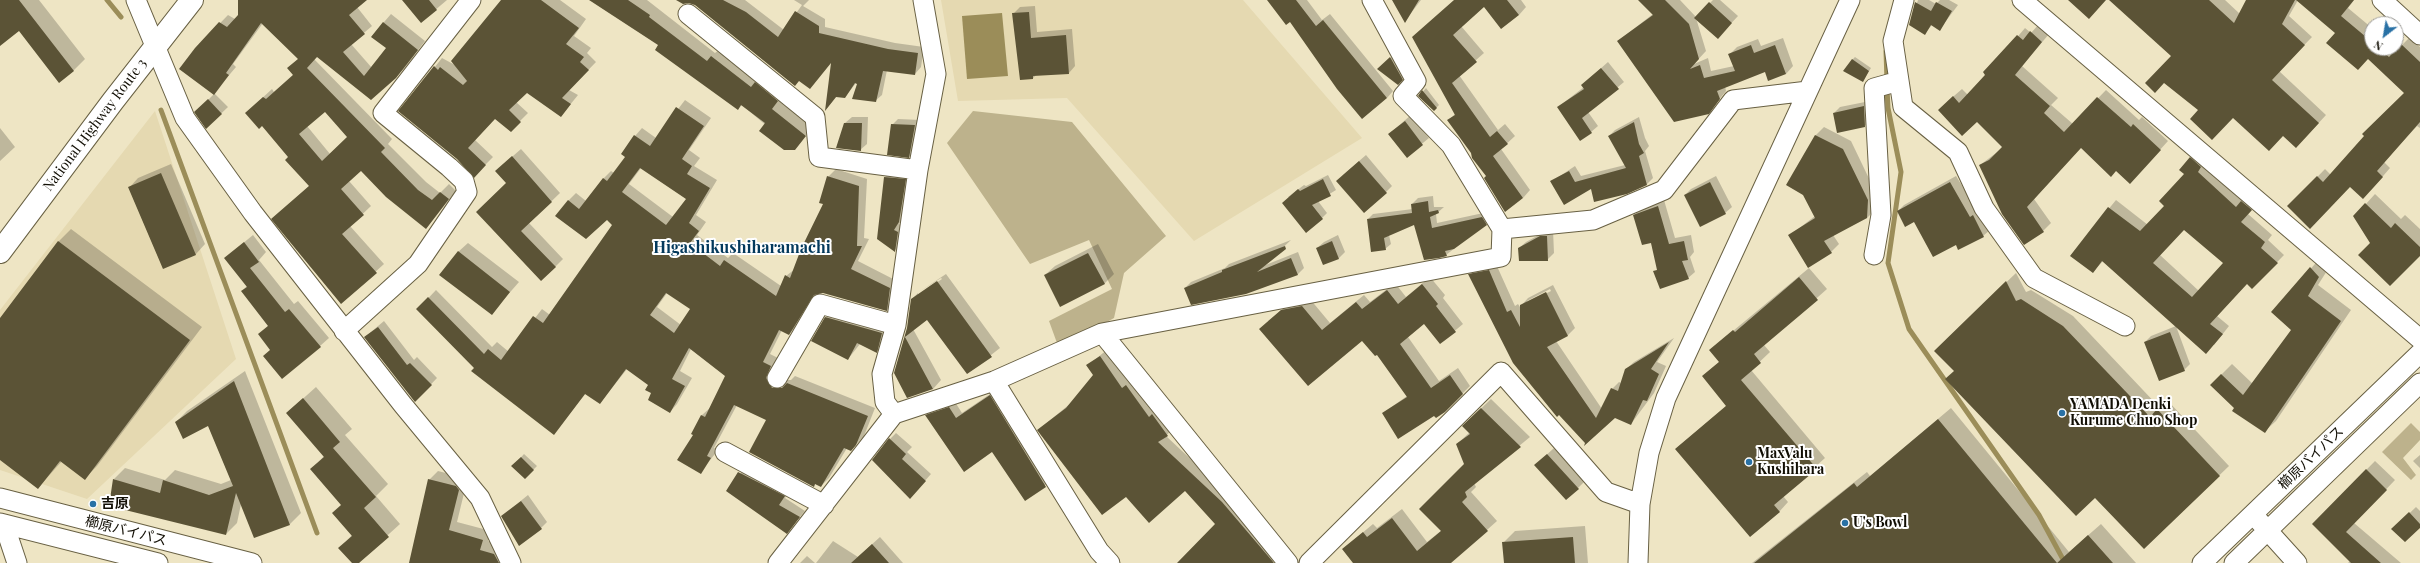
<!DOCTYPE html>
<html>
<head>
<meta charset="utf-8">
<style>
	body { margin:0 }
	#map { position:relative; width:2420px; height:563px; overflow:hidden; background:#eee5c4; font-family:"Playfair Display",serif }
	canvas { display:block }
	.north { position:absolute; left:2364px; top:16px; width:40px; height:40px; box-sizing:border-box; background:#fff; border:1px solid #a09f9b; border-radius:50%; rotate:211deg; font-size:11px; font-weight:700; line-height:16px; text-align:center; color:#110e04 }
	.north::after { content:''; display:block; margin:auto; width:14px; height:18px; background:#2971a5; clip-path:polygon(50% 0,100% 100%,50% 72%,0 100%) }
</style>
</head>
<body>
<div id="map">
<canvas width="2420" height="563"></canvas>
<div class="north">N</div>
</div>
<script>
const ctx = document.querySelector('canvas').getContext('2d');
ctx.lineJoin = 'round';
function fillPath(path, color) { ctx.fillStyle = color; ctx.fill(path, 'evenodd'); }
const shape = rows => new Path2D(rows.map(r => 'M' + r).join(''));
function strokePath(path, color, width, dash) { ctx.strokeStyle = color; ctx.lineWidth = width; ctx.lineCap = dash ? 'butt' : 'round'; ctx.setLineDash(dash || []); ctx.stroke(path); }
function drawText(font, color, halo, rows, align = 'center') {
  ctx.font = font + ' "Playfair Display","Noto Sans JP",serif'; ctx.lineWidth = 4; ctx.setLineDash([]); ctx.textBaseline = 'middle'; ctx.strokeStyle = halo; ctx.fillStyle = color; for (const [text, x, y, turn = 0] of rows) {
    ctx.save(); ctx.translate(x, y); ctx.rotate((+turn || 0) * Math.PI / 180); ctx.textAlign = isNaN(turn) ? turn : align; if (halo) ctx.strokeText(text, 0, 0); ctx.fillText(text, 0, 0); ctx.restore();
  }
}
const built = shape([
	[941,0,1243,0,1362,138,1194,241,1067,98,958,101],
	[155,111,236,359,87,499,0,470,0,310]
]);
const green = shape([
	[973,111,1072,122,1166,236,1124,273,1114,318,1089,332,1057,343,1049,321,1112,289,1089,240,1030,264,947,143],
	[2411,423,2420,432,2420,440,2403,458,2416,475,2411,480,2382,452]
]);
const water = shape([
	[1002,13,1008,76,967,79,962,16]
]);
const shadow = shape([
	[0,0,39,0,85,59,73,71,19,30,0,45],
	[239,0,365,0,357,7,372,26,351,44,372,68,387,48,372,36,391,14,425,41,404,69,371,99,318,56,314,59,392,139,388,144,426,182,440,193,449,184,456,191,426,228,387,196,361,170,349,181,371,206,350,226,384,264,341,303,273,219,310,185,287,160,289,157,262,125,259,127,246,113,272,89,274,92,294,74,289,68,299,58,263,23,233,64,236,67,214,93,228,107,207,127,196,112,214,94,181,69,196,48,228,15,235,19,239,15],
	[325,111,348,137,330,154,307,126],
	[403,0,447,0,421,22],
	[502,0,560,0,586,19,574,36,591,48,587,53,596,62,569,90,578,95,561,116,527,92,516,102,528,113,511,130,495,118,475,140,493,157,482,168,457,158,400,111,442,58,455,65],
	[590,0,647,0,715,53,720,49,785,93,779,101,813,127,794,149,742,105,738,109,659,45],
	[688,0,745,0,784,30,802,5,794,0,809,0,803,6,825,19,825,27,895,43,924,47,921,67,915,74,887,70,882,95,875,101,856,83,845,97,837,96,827,108,832,62,695,5,686,3],
	[1268,0,1307,0,1322,20,1330,14,1393,91,1387,98,1290,21],
	[1393,0,1421,0,1405,21],
	[1455,0,1521,0,1526,7,1519,15,1484,5,1461,26,1484,53,1459,75,1498,130,1505,124,1515,136,1501,149,1530,190,1523,198,1487,175,1449,120,1455,114,1414,37],
	[1640,0,1680,0,1696,17,1713,0,1720,0,1738,16,1724,31,1696,18,1706,51,1694,64,1708,58,1711,71,1734,66,1730,54,1737,47,1758,39,1761,46,1783,38,1793,66,1786,74,1765,71,1725,86,1726,91,1708,113,1618,41,1653,14],
	[1918,0,1929,0,1936,4,1940,0,1949,0,1958,5,1940,29,1932,25,1925,33,1910,24],
	[2124,0,2225,0,2240,14,2248,0,2298,0,2289,16,2312,37,2279,71,2326,115,2304,139,2283,135,2234,116,2200,110,2173,56],
	[2298,0,2354,0,2348,8,2372,28,2372,48,2395,48,2397,50,2410,37,2420,47,2420,128,2417,126,2384,162,2390,168,2371,190,2350,186,2289,206,2325,169,2331,175,2405,93,2368,58],
	[1035,6,1037,32,1072,29,1075,66,1069,73,1036,75,1033,78,1021,79,1013,14,1020,7],
	[2039,24,2049,34,2022,66,2058,98,2051,105,2073,124,2106,90,2139,120,2142,117,2168,141,2138,174,2117,170,2081,147,2034,199,2051,223,2043,231,1980,165,2004,147,1977,121,1947,102,1962,89,1968,95,2025,28,2031,33],
	[1397,52,1404,77,1398,84,1385,63],
	[1855,57,1871,68,1863,81,1852,60],
	[1608,62,1624,82,1588,112,1598,126,1591,132,1558,107,1584,87,1582,85],
	[1426,88,1439,105,1434,110,1419,96],
	[685,100,711,118,689,150,700,158,694,166,717,180,696,215,706,222,697,235,728,258,733,253,781,286,786,276,795,269,824,204,828,177,836,169,867,179,864,238,869,239,858,261,897,281,894,302,887,310,823,292,817,293,797,326,789,334,782,330,770,354,778,358,780,380,791,380,795,376,875,408,864,436,851,450,847,448,829,478,821,486,816,483,813,486,767,420,737,405,714,448,718,450,700,473,694,435,692,434,702,415,710,408,726,376,691,349,680,371,692,378,677,404,670,412,653,393,649,385,627,369,600,403,586,393,554,433,475,368,418,309,436,290,492,347,497,342,509,352,542,309,550,315,614,224,607,218,586,238,568,201,576,193,586,201,603,179,611,171,614,173,626,157,635,136,642,128,656,138],
	[641,168,687,199,673,217,629,184],
	[667,293,692,308,681,325,657,307],
	[1870,101,1871,119,1865,126,1834,113,1840,107],
	[1411,115,1429,138,1407,156,1389,134],
	[852,117,868,117,867,144,860,150,845,123],
	[1639,117,1645,138,1649,146,1645,151,1653,178,1647,184,1592,188,1551,182,1575,166,1581,176,1625,165,1609,136,1615,130],
	[898,119,921,120,915,151,909,157,892,125],
	[1824,127,1851,141,1875,191,1875,210,1867,218,1833,235,1839,244,1831,252,1789,236,1815,216,1804,194,1787,185,1816,135],
	[0,128,15,147,0,161],
	[521,149,560,193,529,223,563,259,555,267,477,212,507,183,505,163],
	[2198,151,2258,202,2248,214,2272,235,2268,240,2284,255,2252,288,2247,283,2217,316,2229,326,2214,345,2103,261,2093,272,2071,255,2116,200,2148,225,2166,206,2186,174,2191,158],
	[2184,229,2225,263,2199,291,2160,255],
	[1366,155,1392,186,1386,192,1343,175],
	[171,164,205,244,196,254,163,268,129,188,138,178],
	[891,171,911,174,905,216,899,224,903,226,901,245,895,250,885,177],
	[1328,175,1336,190,1318,201,1327,213,1322,218,1288,197,1304,185,1306,186],
	[1716,176,1732,207,1725,213,1685,195,1691,189],
	[1956,176,1990,230,1983,236,1956,244,1898,211,1904,205],
	[2375,194,2401,219,2405,215,2420,229,2420,255,2372,243,2355,216],
	[1433,196,1434,207,1444,207,1436,214,1437,223,1488,212,1492,219,1446,255,1415,223,1389,235,1391,244,1385,249,1368,219,1373,214,1413,209,1412,204,1418,198],
	[1664,200,1675,238,1691,235,1694,252,1690,257,1695,272,1688,278,1655,272,1658,269,1651,242,1634,215,1641,209],
	[71,229,202,327,97,466,85,478,62,461,38,488,0,459,0,320,59,241],
	[1548,230,1553,230,1554,253,1547,260,1519,248,1526,242],
	[253,235,266,252,259,260,294,304,298,301,329,338,320,346,271,349,259,334,269,325,242,291,247,286,225,258],
	[1338,235,1345,252,1339,258,1324,264,1317,248,1324,242],
	[1291,240,1263,266,1298,252,1304,268,1298,274,1246,293,1185,288,1191,282,1225,268,1229,264],
	[468,243,519,282,491,314,458,252],
	[1098,244,1114,274,1104,284,1045,275,1055,266],
	[2321,257,2330,266,2318,285,2351,310,2276,421,2265,431,2235,408,2211,385,2232,364,2253,384,2292,330,2273,312],
	[1496,264,1515,306,1518,304,1520,307,1528,298,1553,285,1575,328,1568,335,1556,341,1602,409,1612,389,1619,382,1621,383,1626,369,1634,362,1674,338,1657,362,1666,366,1654,393,1631,424,1615,416,1586,444,1470,275,1477,268],
	[1550,289,1551,291,1527,303,1527,301],
	[1809,268,1827,289,1764,345,1770,352,1751,370,1825,458,1783,496,1788,502,1779,512,1676,449,1727,405,1703,376,1720,361,1710,350],
	[2016,273,2026,292,2031,290,2073,316,2160,408,2168,401,2229,466,2144,548,2095,497,1955,371,1945,341],
	[946,274,1000,348,968,373,928,318,913,329,941,380,933,389,895,373,908,328,912,299,918,293,918,295,942,279,941,278,919,292],
	[1430,277,1445,295,1443,298,1463,324,1440,343,1424,323,1408,337,1439,381,1458,368,1470,386,1445,411,1383,413,1407,396,1377,353,1362,339,1268,321,1290,303,1310,299,1330,323,1364,295,1370,302,1395,283,1406,297],
	[835,309,890,324,885,343,876,352,860,344,848,359,826,317],
	[384,321,414,360,417,357,437,378,415,401,365,337],
	[2176,326,2190,364,2184,370,2145,342,2151,336],
	[1108,349,1174,427,1166,436,1229,495,1280,554,1271,563,1185,563,1217,524,1185,490,1126,496,1038,430,1071,403,1094,375,1087,366],
	[245,371,301,513,290,524,241,504,237,523,226,534,114,479,125,468,165,480,175,470,221,484,231,480,208,425,176,422,187,411],
	[316,387,352,429,345,435,388,484,376,496,400,524,357,563,353,563,340,548,352,535,342,504,312,469,324,456,287,413],
	[996,390,1052,480,1025,500,992,450,927,415,932,410,955,402,962,413],
	[1491,399,1530,437,1474,483,1476,487,1471,492,1497,521,1450,563,1354,563,1343,549,1373,524,1377,528,1402,509,1427,542,1442,530,1465,464,1457,444,1470,432,1463,426],
	[1951,408,2069,552,2101,524,2136,563,1752,563,1867,472,1870,476],
	[896,433,912,447,907,452,931,474,916,491,890,439],
	[1554,448,1584,482,1578,488,1542,459],
	[524,454,537,466,525,478,513,466],
	[2420,455,2420,468,2413,461],
	[2375,461,2395,480,2354,523,2401,563,2348,563,2350,561,2313,524],
	[746,466,790,490,785,498,805,511,787,532,728,491],
	[438,471,465,478,467,481,457,522,491,531,488,541,503,545,505,563,411,563,429,480],
	[528,495,547,522,541,528,502,516],
	[2416,507,2420,511,2420,526,2393,529],
	[1585,526,1588,563,1505,563,1503,543,1515,531],
	[880,537,903,563,816,563,833,541,858,557],
	[807,556,815,563,800,563]
]);
const stream = shape([
	[107,0,121,17],
	[1886,51,1887,81],
	[1887,89,1888,108,1901,172,1888,263,1909,329,2039,515,2065,563],
	[161,110,317,533]
]);
const building = shape([
	[0,0,19,0,74,71,59,83,19,31,0,46],
	[238,0,367,0,349,15,365,34,343,52,364,76,386,48,371,37,383,22,418,50,396,78,371,100,317,57,307,68,385,148,381,152,418,190,432,200,440,192,449,199,426,229,386,197,361,171,341,189,364,215,342,234,377,273,341,304,271,219,309,186,285,160,288,157,262,126,259,129,245,113,263,97,266,99,293,75,287,68,298,59,261,23,226,73,229,75,214,95,179,69,195,48,219,22,227,27,238,15],
	[325,112,347,137,322,161,299,134],
	[402,0,429,0,437,10,421,23],
	[501,0,541,0,579,28,566,44,584,57,580,62,589,70,562,98,571,104,561,117,527,93,509,110,521,122,511,132,495,119,468,148,486,165,474,178,457,159,398,111,434,66,438,70,440,67,463,85,467,81,451,61],
	[589,0,628,0,650,15,649,17,707,61,711,56,751,87,755,82,778,101,772,109,806,136,795,150,784,150,759,131,765,123,741,105,738,110,655,50,658,45],
	[676,0,723,0,746,12,778,37,795,11,819,26,819,33,888,49,918,53,915,75,883,71,876,102,852,99,857,84,855,83,845,98,836,97,825,111,831,63,810,89,799,81,795,86,695,5,689,3,683,4],
	[1267,0,1296,0,1316,26,1323,20,1387,98,1362,119,1337,89,1290,22,1286,25],
	[1392,0,1419,0,1405,23],
	[1454,0,1507,0,1519,15,1501,29,1484,7,1453,35,1477,62,1452,83,1490,137,1497,131,1508,144,1493,156,1523,198,1505,212,1484,178,1486,176,1472,158,1471,153,1447,120,1455,115,1412,37],
	[1638,0,1665,0,1689,24,1699,59,1690,69,1700,65,1704,78,1735,71,1728,54,1751,45,1754,53,1775,45,1786,74,1768,81,1765,72,1717,91,1720,99,1709,114,1674,122,1617,41,1653,15],
	[2068,0,2106,0,2089,19],
	[2109,0,2209,0,2234,23,2246,0,2295,0,2282,24,2305,45,2272,80,2319,123,2296,148,2283,136,2269,151,2233,118,2212,140,2190,119,2198,110,2164,83,2155,93,2145,83,2171,56],
	[2296,0,2354,0,2341,16,2372,42,2372,48,2379,48,2389,57,2401,44,2420,62,2420,122,2377,171,2383,177,2363,199,2350,187,2310,229,2287,206,2317,176,2323,182,2364,136,2362,134,2404,93,2368,59,2358,70,2326,43,2335,33],
	[1709,2,1732,23,1718,39,1694,18],
	[1915,2,1931,11,1936,2,1952,11,1940,31,1931,25,1925,35,1909,25],
	[1029,12,1031,38,1066,35,1069,74,1033,76,1033,79,1020,80,1012,13],
	[2030,31,2042,42,2015,75,2050,106,2044,113,2064,132,2097,97,2131,127,2133,124,2161,150,2130,184,2116,171,2111,177,2081,148,2027,207,2044,232,2024,245,2002,214,1979,165,1989,160,2002,147,1977,122,1962,136,1938,110,1953,96,1959,103,1985,75,1983,72,2017,35,2023,40],
	[1390,57,1403,80,1398,85,1377,69],
	[1852,59,1869,71,1863,82,1843,71],
	[1601,68,1619,89,1582,118,1592,133,1580,141,1557,107,1584,89,1581,85],
	[1422,90,1437,108,1434,111,1418,96],
	[208,99,222,114,206,129,194,112],
	[1864,106,1865,127,1837,133,1833,113],
	[676,107,704,126,682,159,692,166,687,174,710,188,689,223,699,231,690,243,720,266,724,260,776,296,785,275,790,278,801,249,823,204,819,203,827,176,859,186,857,246,862,246,851,269,890,288,887,311,823,293,814,295,789,335,779,330,763,362,771,366,766,378,772,388,782,388,787,383,868,416,856,445,851,451,844,448,821,487,815,484,814,487,749,452,766,420,734,405,707,456,711,458,701,474,677,460,693,435,691,434,701,415,705,417,725,376,689,348,672,379,685,386,670,413,648,400,651,393,645,390,648,385,626,369,600,404,585,394,554,435,471,371,474,368,416,309,428,297,484,354,488,349,501,360,533,316,543,323,612,225,607,220,586,239,555,216,568,200,579,209,603,178,607,181,625,157,621,154,634,135,650,146],
	[640,168,686,199,666,225,622,192],
	[666,293,690,309,674,333,650,315],
	[1405,121,1423,145,1407,158,1388,134],
	[1634,122,1639,144,1644,153,1639,156,1647,185,1627,194,1594,202,1591,189,1564,205,1550,181,1569,171,1575,182,1626,168,1608,136],
	[844,123,862,123,861,151,836,148],
	[891,124,915,125,909,158,887,155],
	[1815,135,1843,149,1868,200,1867,218,1824,241,1832,253,1808,268,1788,235,1815,218,1803,195,1786,185],
	[512,156,552,202,521,231,556,267,541,281,476,212,506,183,495,171],
	[2190,157,2201,167,2198,172,2236,207,2241,201,2252,210,2241,222,2265,242,2261,248,2278,263,2252,289,2247,284,2210,324,2223,334,2206,354,2102,261,2093,273,2070,256,2108,207,2140,231,2164,206,2159,201,2184,174,2179,170],
	[2184,230,2223,263,2192,297,2153,263],
	[1359,161,1387,193,1364,213,1336,181],
	[161,173,196,255,163,269,128,187],
	[884,177,906,179,899,222,894,230,898,232,895,252,877,239],
	[1323,179,1331,196,1312,205,1323,219,1306,233,1282,203,1298,189,1300,191],
	[1710,182,1726,214,1700,227,1684,195],
	[1950,182,1970,217,1973,215,1984,237,1958,250,1956,245,1933,257,1914,222,1905,227,1897,211],
	[1428,201,1429,212,1438,210,1439,213,1430,217,1432,228,1482,217,1487,225,1454,249,1445,251,1447,256,1439,258,1424,260,1414,225,1384,238,1386,250,1371,252,1367,219,1412,213,1411,204],
	[2365,203,2391,228,2395,223,2420,247,2420,256,2390,286,2358,255,2370,243,2353,216],
	[1658,206,1669,244,1684,241,1688,260,1682,261,1689,279,1660,289,1653,271,1657,270,1651,243,1642,245,1633,215],
	[1540,236,1547,236,1548,261,1519,261,1518,248],
	[58,241,190,340,85,480,60,461,38,489,0,460,0,318],
	[1332,241,1339,259,1323,265,1316,248],
	[244,242,259,262,250,268,285,312,289,309,321,347,282,379,263,356,270,350,258,334,268,326,241,291,247,287,224,258],
	[1285,246,1286,249,1257,272,1291,258,1298,275,1246,294,1191,305,1184,288,1222,272,1222,270],
	[458,251,510,292,492,315,439,275],
	[1088,253,1105,284,1060,307,1044,275],
	[2310,267,2319,277,2308,296,2341,321,2265,433,2232,411,2234,408,2210,385,2221,374,2243,395,2291,330,2271,312],
	[1489,270,1507,312,1511,310,1520,327,1520,305,1546,292,1568,336,1547,347,1596,418,1611,388,1618,391,1625,369,1669,342,1651,369,1659,374,1647,401,1643,400,1631,425,1615,418,1584,446,1585,443,1559,415,1557,417,1513,363,1468,274],
	[1799,277,1818,300,1754,354,1761,363,1741,380,1817,469,1774,505,1780,512,1750,537,1675,449,1726,406,1702,376,1719,362,1709,350,1733,330,1735,332],
	[937,281,992,357,967,374,927,320,905,337,933,389,907,398,894,373,907,328,911,299],
	[2006,281,2016,301,2021,299,2063,326,2150,417,2157,409,2220,476,2144,549,2095,498,2076,516,1945,379,1954,371,1934,351],
	[1422,284,1438,304,1436,306,1456,332,1440,344,1424,324,1400,344,1431,388,1450,375,1463,394,1445,412,1436,418,1434,416,1398,439,1382,413,1407,397,1377,355,1375,356,1362,341,1308,386,1259,329,1281,310,1302,306,1322,330,1356,302,1362,309,1387,290,1398,304],
	[825,317,882,333,877,353,857,343,848,360,811,341],
	[378,327,407,365,410,363,432,385,415,402,364,337],
	[2170,332,2185,371,2159,381,2144,342],
	[1100,356,1122,388,1126,385,1149,417,1152,414,1168,436,1158,442,1222,502,1274,563,1177,563,1215,524,1185,491,1149,523,1126,497,1102,515,1037,430,1066,408,1093,375,1086,365],
	[234,381,290,525,254,538,236,493,226,535,109,506,113,479,160,493,163,480,209,495,233,486,208,426,183,439,175,422],
	[990,395,1046,487,1025,501,992,452,964,472,925,415,949,407,956,418],
	[303,398,340,442,333,448,376,497,364,508,389,537,359,563,352,563,338,548,352,536,332,513,341,505,310,469,324,457,286,413],
	[1481,408,1521,447,1465,492,1467,497,1462,502,1488,531,1451,563,1353,563,1342,549,1363,532,1367,537,1392,518,1417,551,1441,531,1419,509,1464,464,1456,444,1470,434,1462,426],
	[1938,419,2057,563,1754,563,1854,483,1857,487],
	[889,438,906,454,902,459,926,481,910,499,872,460],
	[1547,454,1579,489,1566,500,1534,465],
	[521,457,534,470,525,479,511,466],
	[2366,469,2387,490,2346,532,2381,563,2351,563,2312,524],
	[738,472,785,496,779,505,800,517,787,534,726,491],
	[428,479,456,486,459,490,449,530,483,540,480,550,494,554,499,563,409,563],
	[521,501,542,529,519,546,501,516],
	[2409,512,2420,524,2420,528,2405,542,2391,529],
	[2088,535,2113,563,2057,563],
	[1573,537,1575,563,1504,563,1502,542],
	[872,544,889,563,851,563]
]);
const minor = shape([
	[136,0,185,118,253,213,403,405,480,498,511,563],
	[1904,0,1893,41,1903,107,1958,152,1984,208,2034,278,2125,326],
	[2022,0,2420,339],
	[2382,0,2420,35],
	[688,14,815,117,819,157,918,170],
	[1502,229,1593,220,1664,190,1733,100,1808,91],
	[1874,255,1881,215,1874,88,1899,81],
	[344,331,418,264,467,192,464,181,449,167,383,113,471,0],
	[1102,333,1288,563],
	[777,378,820,304,896,325],
	[994,381,1099,551,1110,563],
	[894,414,885,402,882,374,896,325,918,170,936,74,923,0],
	[725,452,824,505],
	[0,498,252,563],
	[2259,521,2297,563],
	[0,523,158,563],
	[4,524,17,563],
	[778,563,894,414,994,381,1102,333,1501,257,1502,229,1451,145,1403,96,1416,81,1372,0],
	[1309,563,1501,372,1606,492,1640,504],
	[1638,563,1640,504,1649,453,1666,398,1850,0],
	[2202,563,2420,353],
	[2234,563,2420,383]
]);
const highway = shape([
	[0,252,113,101,192,0]
]);
const markers = [
	[2062,413,4,"#2971a5"],
	[1749,462,4,"#2971a5"],
	[93,504,4,"#2971a5"],
	[1845,523,4,"#2971a5"]
];
const streetNames = [
	["National Highway Route 3",95,125,-53],
	["櫛原バイパス",2311,458,-44],
	["櫛原バイパス",126,531,14]
];
const poiNames = [
	["YAMADA Denki",2070,405],
	["Kurume Chuo Shop",2070,421],
	["MaxValu",1757,454],
	["Kushihara",1757,470],
	["吉原",101,504],
	["U's Bowl",1853,523]
];
const quarterNames = [
	["Higashikushiharamachi",742,248]
];
fillPath(built, '#e5d9b1');
fillPath(green, '#bdb28c');
fillPath(water, '#9b8d59');
fillPath(shadow, '#0003');
strokePath(stream, '#9b8d59', 5);
fillPath(building, '#5b5336');
strokePath(minor, '#686043', 21);
strokePath(highway, '#686043', 24);
strokePath(minor, '#fff', 19);
strokePath(highway, '#fff', 22);
for (const [x, y, r, color] of markers) { const dot = new Path2D(); dot.arc(x, y, r, 0, 2 * Math.PI); ctx.fillStyle = color; ctx.fill(dot); strokePath(dot, '#fff', 1.5); }
drawText('14px', '#110e04', '#fff', streetNames);
drawText('bold 14px', '#110e04', '#fff', poiNames, 'left');
drawText('bold 16px', '#03395c', '#fff', quarterNames);
</script>
</body>
</html>
